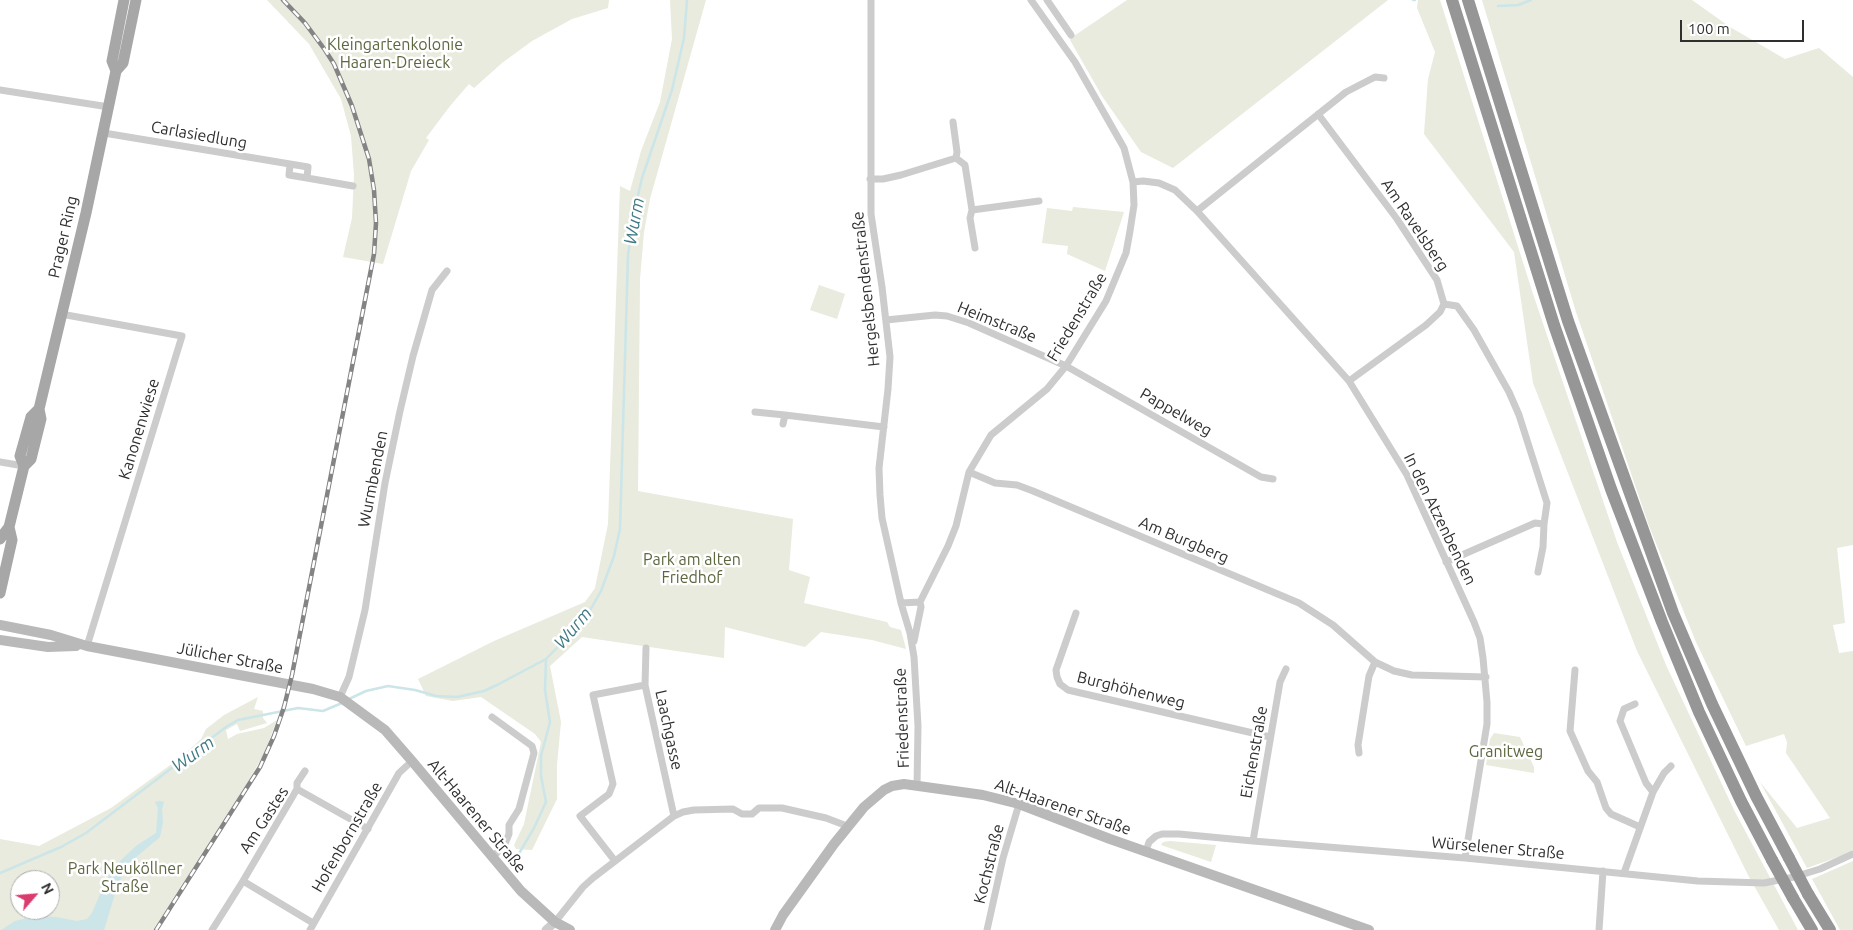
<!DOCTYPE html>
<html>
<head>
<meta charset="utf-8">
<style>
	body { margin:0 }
	#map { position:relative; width:1853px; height:930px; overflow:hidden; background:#fff; font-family:Ubuntu,sans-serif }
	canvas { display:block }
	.north { position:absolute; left:10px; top:870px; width:50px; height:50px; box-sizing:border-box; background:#fff; border:1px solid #acacac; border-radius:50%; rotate:63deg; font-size:14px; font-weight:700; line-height:20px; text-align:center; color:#2f2f2f }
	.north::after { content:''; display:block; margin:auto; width:18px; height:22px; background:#d93d6e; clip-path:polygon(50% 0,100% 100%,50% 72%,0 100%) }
	.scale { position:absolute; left:1680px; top:20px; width:124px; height:22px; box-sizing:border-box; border:2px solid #2f2f2f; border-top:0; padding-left:6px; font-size:15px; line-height:18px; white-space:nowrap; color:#2f2f2f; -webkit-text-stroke:4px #fff; paint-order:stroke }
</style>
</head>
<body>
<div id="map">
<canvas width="1853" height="930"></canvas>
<div class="north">N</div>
<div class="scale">100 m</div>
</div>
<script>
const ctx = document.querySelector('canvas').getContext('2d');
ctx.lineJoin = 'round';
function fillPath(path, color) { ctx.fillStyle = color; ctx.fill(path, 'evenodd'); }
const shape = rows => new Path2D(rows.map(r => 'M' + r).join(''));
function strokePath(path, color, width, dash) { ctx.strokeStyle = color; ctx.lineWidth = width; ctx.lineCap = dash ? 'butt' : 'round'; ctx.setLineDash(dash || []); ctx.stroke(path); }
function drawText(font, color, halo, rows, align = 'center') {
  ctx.font = font + ' Ubuntu,sans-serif'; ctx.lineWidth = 5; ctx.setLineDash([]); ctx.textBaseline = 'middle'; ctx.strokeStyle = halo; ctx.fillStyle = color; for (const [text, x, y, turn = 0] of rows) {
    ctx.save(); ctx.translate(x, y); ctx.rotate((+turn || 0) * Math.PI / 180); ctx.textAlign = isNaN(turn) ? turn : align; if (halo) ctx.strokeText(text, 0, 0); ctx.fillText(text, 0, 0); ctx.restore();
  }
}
const green = shape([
	[267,0,609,0,608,8,572,19,532,41,502,63,474,88,469,84,450,106,426,138,429,140,411,171,383,264,343,257,352,218,354,175,351,136,341,99,309,44],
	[670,0,706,0,650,199,644,232,640,279,638,491,793,519,789,570,810,577,804,603,887,622,890,627,901,630,906,649,872,640,821,632,805,647,725,627,724,658,582,637,550,666,561,722,557,765,557,799,532,850,516,849,514,845,524,824,541,742,535,734,481,697,453,701,426,696,418,679,494,641,585,602,595,588,608,524,620,186,630,191,641,151,660,102,672,39],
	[1127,0,1388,0,1173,168,1141,152,1102,96,1070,40,1071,38],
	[1418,0,1440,0,1533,294,1617,542,1666,665,1734,810,1798,930,1779,930,1748,875,1637,651,1533,383,1514,252,1424,134,1428,79,1435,52,1417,8],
	[1482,0,1692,0,1730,27,1785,59,1819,48,1853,77,1853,545,1837,548,1845,623,1833,625,1839,653,1853,651,1853,850,1849,853,1807,868,1760,782,1797,828,1830,818,1786,753,1787,742,1784,734,1746,746,1696,642,1649,526,1576,312],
	[1073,207,1124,212,1105,271,1067,254,1068,246,1042,243,1047,208,1072,211],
	[819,285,845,294,837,319,810,310],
	[258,697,254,709,263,711,263,718,267,723,240,731,237,724,226,730,228,739,237,734,264,728,277,720,263,756,247,783,153,930,0,930,0,839,39,846,111,808,180,758,201,739,206,729,224,715],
	[20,880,50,880,50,910,20,910],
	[1494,733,1520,737,1534,767,1534,773,1486,765,1490,739],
	[1170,841,1216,845,1211,862,1161,845,1163,842],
	[1853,861,1853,930,1840,930,1812,879]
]);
const water = shape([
	[160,801,164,802,162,809,163,822,160,837,129,863,117,887,104,930,1,930,15,921,35,916,56,917,77,921,87,919,92,913,106,880,116,865,136,846,156,833,158,808,155,802]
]);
const stream = shape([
	[1413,0,1415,0],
	[1498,6,1518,5,1531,0],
	[349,699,366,691,388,686,415,690,436,696,457,697,484,691,497,685,546,659,585,619,601,591,614,556,620,529,628,255,635,208,642,178,672,90,684,38,687,0],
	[511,867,534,828,546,802,541,776,541,756,550,722,545,690,546,659],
	[0,873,61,847,86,833,226,727,238,720,298,708,323,711,342,703]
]);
const minor = shape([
	[871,0,871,214,882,287,890,357,888,389,879,468,880,495,882,518,901,603,910,633,914,657,918,726,917,786],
	[1047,0,1071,35],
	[0,90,109,107],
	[1318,114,1397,219,1437,280,1444,304,1440,312,1426,325,1349,381],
	[953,122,957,152,956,158],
	[104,133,308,167,307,178,353,186],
	[290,165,289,175,307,178],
	[870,179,883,179,901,175,956,158,965,165,972,210,1039,201],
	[1133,182,1143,181,1159,183,1175,190,1197,211,1349,381,1407,475,1474,622,1480,638,1483,658,1487,702,1487,724,1465,858],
	[972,210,970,218,975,248],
	[1197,211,1346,92,1375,77,1384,78],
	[1444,304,1457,306,1474,330,1509,392,1519,415,1547,503,1544,524],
	[61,314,182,336,87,646],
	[886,320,935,315,947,316,969,323,1066,366,1261,477,1273,479],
	[755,412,785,415,783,424],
	[785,415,884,427],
	[0,462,24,466],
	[969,472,995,483,1017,485,1033,491,1299,603,1333,625,1375,662,1394,671,1412,675,1486,677],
	[1446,562,1535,523,1544,524,1543,547,1538,572],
	[901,603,920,602],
	[1076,613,1056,670,1057,677,1060,684,1068,690,1270,737],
	[914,641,921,607,920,602,948,546,956,526,969,472,991,435,1047,389,1066,366,1106,301,1126,253,1130,231,1134,205,1133,182,1124,148,1075,62,1031,0],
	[646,648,645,685,674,816],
	[1575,670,1570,731,1588,771,1597,782,1606,808,1611,814,1640,827],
	[340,697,349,677,365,610,385,483,400,411,413,356,432,290,447,271],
	[1635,704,1624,709,1620,721,1646,783,1653,792],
	[492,717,532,746,534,753,519,809,509,825,509,834,505,844,492,858],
	[1359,753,1358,745,1369,676,1375,662],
	[297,789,297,783,305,771],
	[1253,841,1280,682,1286,669],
	[1146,851,1149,842,1156,836,1162,834,1179,834,1253,841,1465,858,1698,881,1764,883,1794,877,1820,869,1853,854],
	[615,861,580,816,609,794,613,784,593,695,645,685],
	[1624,873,1653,792,1664,773,1671,766],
	[555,922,583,887,593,878,674,816,683,812,694,810,733,809,742,814,752,814,759,808,782,808,826,818,847,826],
	[313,923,243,881,297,789,368,829],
	[212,930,243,881],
	[310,930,399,773,412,761],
	[987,930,1003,858,1019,804],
	[1599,930,1603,871]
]);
const tertiary = shape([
	[546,930,555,922]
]);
const secondary = shape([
	[0,625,51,635,87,646,313,689,340,697,385,730,412,761,521,891,555,922,570,930],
	[0,640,48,647,76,646],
	[775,930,783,915,834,844,864,807,884,790,892,786,904,784,983,795,1019,804,1110,839,1369,930]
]);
const primary = shape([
	[116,71,112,61,124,0],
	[24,466,20,456,31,417,39,409],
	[0,539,9,527],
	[0,593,12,540,9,527,24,466,31,459,41,419,39,409,86,213,116,71,123,63,136,0]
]);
const motorway = shape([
	[1452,0,1554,325,1611,489,1662,622,1699,712,1741,801,1772,860],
	[1468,0,1568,321,1673,613,1712,704,1756,796,1789,858],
	[1808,894,1830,930],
	[1793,898,1812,930]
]);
const rail = shape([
	[156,930,260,767,274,736,284,707,292,675,374,254,376,223,374,190,369,159,352,106,334,64,325,50,305,23,283,0]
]);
const motorwayBridge = shape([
	[1789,858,1808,894],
	[1772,860,1793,898]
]);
const parkNames = [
	["Kleingartenkolonie",395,45],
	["Haaren-Dreieck",395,63],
	["Park am alten",692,560],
	["Friedhof",692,578],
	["Granitweg",1506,752],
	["Park Neuköllner",125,869],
	["Straße",125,887]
];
const streetNames = [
	["Carlasiedlung",199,135,10],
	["Am Ravelsberg",1415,225,56],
	["Prager Ring",63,237,-77],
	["Hergelsbendenstraße",866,289,-96],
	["Friedenstraße",1077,317,-59],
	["Heimstraße",997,322,22],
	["Pappelweg",1176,412,30],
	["Kanonenwiese",139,429,-73],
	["Wurmbenden",373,479,-79],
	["In den Atzenbenden",1440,519,64],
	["Am Burgberg",1184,540,23],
	["Jülicher Straße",230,658,11],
	["Burghöhenweg",1131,690,14],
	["Friedenstraße",902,718,-92],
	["Laachgasse",669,730,78],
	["Eichenstraße",1254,752,-80],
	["Alt-Haarener Straße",1063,807,19],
	["Alt-Haarener Straße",477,816,50],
	["Am Gastes",264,820,-57],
	["Hofenbornstraße",347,837,-60],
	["Würselener Straße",1498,848,5],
	["Kochstraße",989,864,-76]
];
const waterNames = [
	["Wurm",634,221,-80],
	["Wurm",573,628,-50],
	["Wurm",193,754,-36]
];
fillPath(green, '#e8ebdd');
fillPath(water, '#cbe5e9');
strokePath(stream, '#cbe5e9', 2.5);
strokePath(minor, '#ccc', 7);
strokePath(tertiary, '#ccc', 9);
strokePath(secondary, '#b9b9b9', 10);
strokePath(primary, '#a7a7a7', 11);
strokePath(motorway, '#969696', 12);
strokePath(rail, '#848484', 4.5);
strokePath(rail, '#fff', 2.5, [8]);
strokePath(motorwayBridge, '#969696', 12);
drawText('16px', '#5c673f', '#fff', parkNames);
drawText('16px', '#2f2f2f', '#fff', streetNames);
drawText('italic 18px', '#407a85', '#fff', waterNames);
</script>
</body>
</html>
